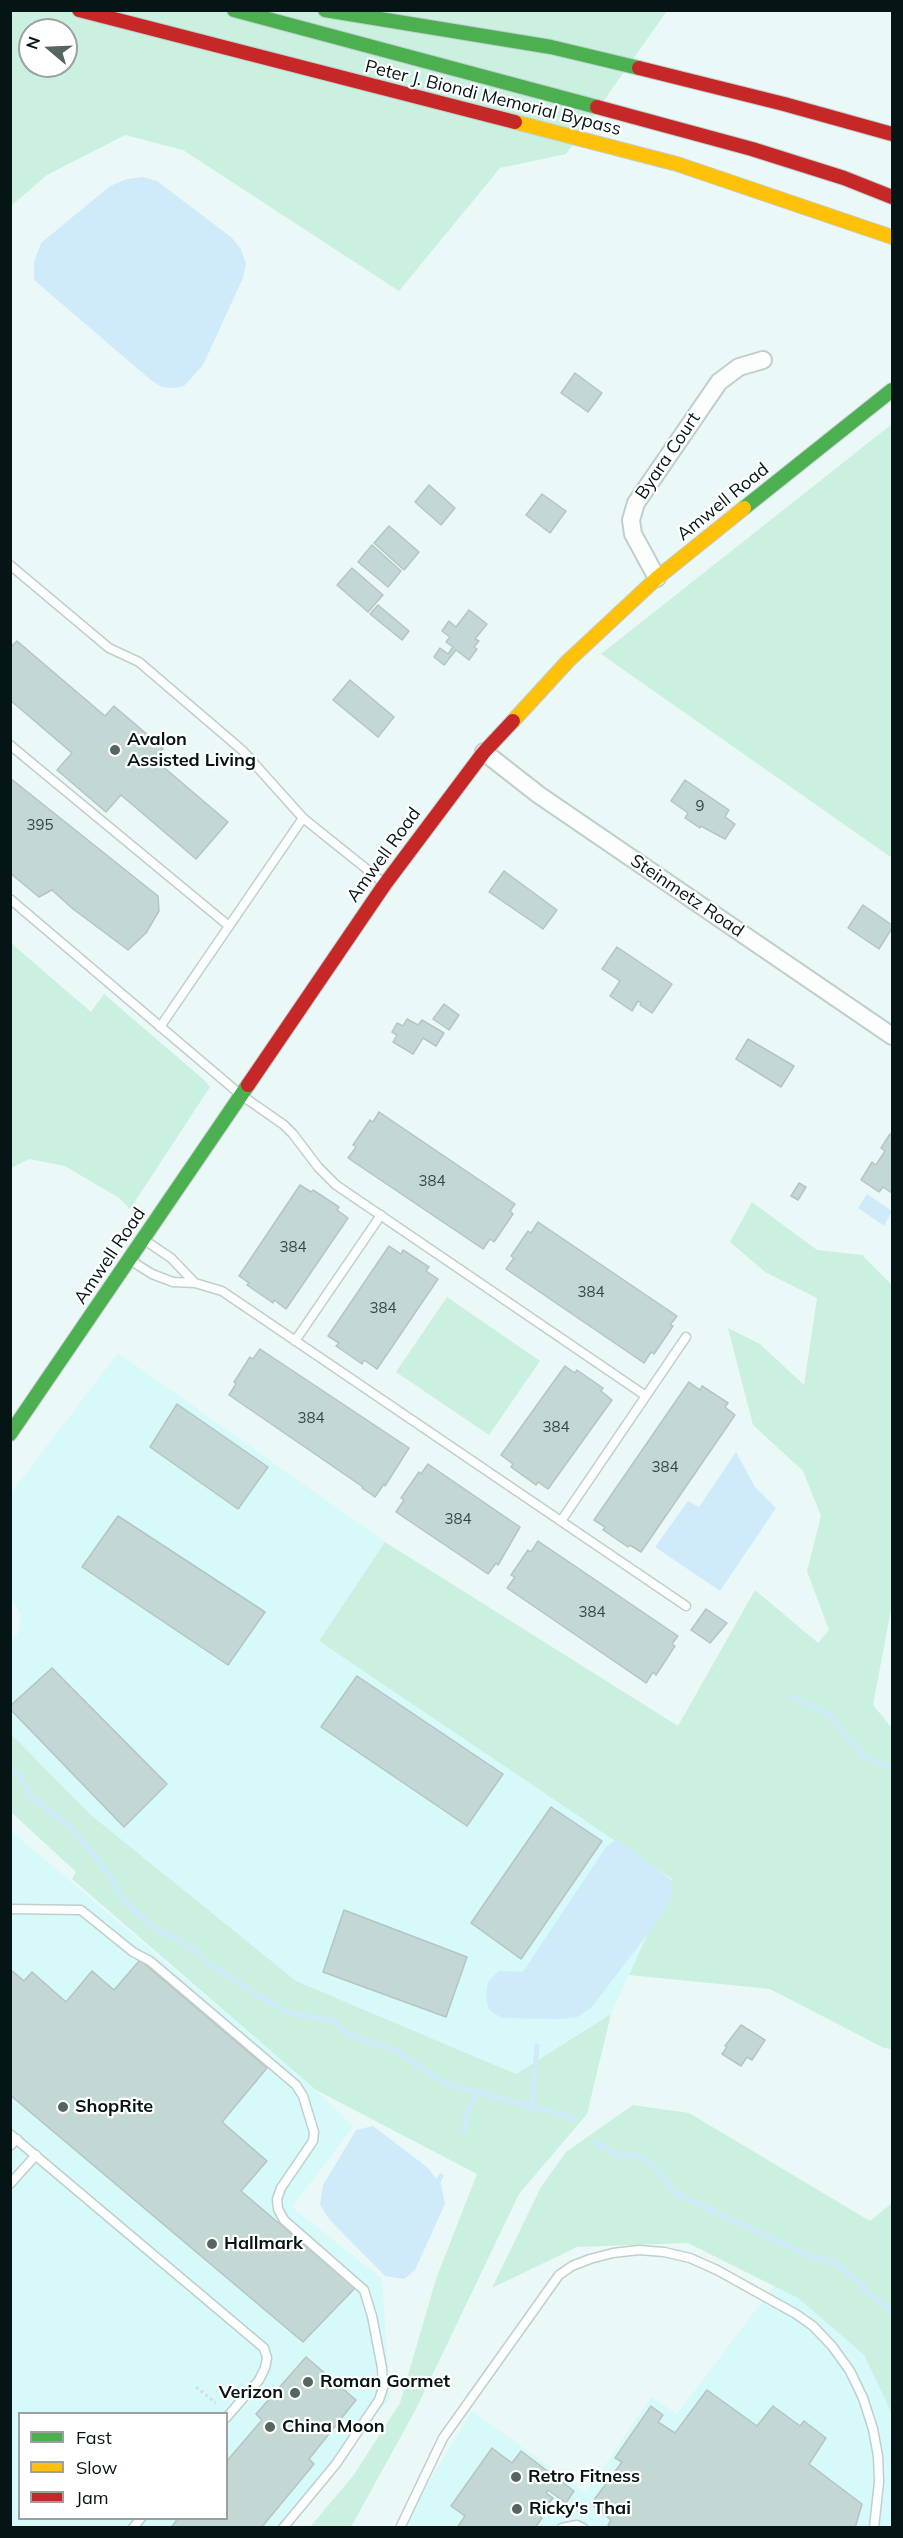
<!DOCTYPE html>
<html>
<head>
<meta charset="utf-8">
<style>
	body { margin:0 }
	#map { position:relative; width:903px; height:2538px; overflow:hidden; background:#ebf8f8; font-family:Mulish,sans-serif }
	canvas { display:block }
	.frame { position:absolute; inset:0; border:12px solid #051415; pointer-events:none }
	.legend { position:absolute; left:18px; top:2412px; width:210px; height:108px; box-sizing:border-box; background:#fff; border:2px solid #9ba1a1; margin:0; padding:8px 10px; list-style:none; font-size:18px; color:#051415 }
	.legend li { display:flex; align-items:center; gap:12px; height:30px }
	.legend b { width:30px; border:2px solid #9ba1a1 }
	.north { position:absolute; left:18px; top:18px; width:60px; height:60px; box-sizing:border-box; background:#fff; border:2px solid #9ba1a1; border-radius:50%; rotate:289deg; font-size:16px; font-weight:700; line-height:24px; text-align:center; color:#051415 }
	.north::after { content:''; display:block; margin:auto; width:21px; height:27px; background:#566464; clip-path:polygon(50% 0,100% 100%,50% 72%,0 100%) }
</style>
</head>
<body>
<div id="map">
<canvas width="903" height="2538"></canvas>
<div class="frame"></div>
<ul class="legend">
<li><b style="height:8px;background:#4caf50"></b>Fast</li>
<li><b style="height:8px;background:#ffc107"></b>Slow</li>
<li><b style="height:8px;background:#c62828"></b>Jam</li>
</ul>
<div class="north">N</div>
</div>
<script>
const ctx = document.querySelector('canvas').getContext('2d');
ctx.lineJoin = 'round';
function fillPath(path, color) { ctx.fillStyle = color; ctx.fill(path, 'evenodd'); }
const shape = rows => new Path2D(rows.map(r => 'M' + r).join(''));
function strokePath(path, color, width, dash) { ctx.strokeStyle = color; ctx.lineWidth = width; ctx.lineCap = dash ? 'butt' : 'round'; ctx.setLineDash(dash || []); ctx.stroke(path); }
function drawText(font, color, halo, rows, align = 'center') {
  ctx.font = font + ' Mulish,sans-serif'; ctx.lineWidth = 4.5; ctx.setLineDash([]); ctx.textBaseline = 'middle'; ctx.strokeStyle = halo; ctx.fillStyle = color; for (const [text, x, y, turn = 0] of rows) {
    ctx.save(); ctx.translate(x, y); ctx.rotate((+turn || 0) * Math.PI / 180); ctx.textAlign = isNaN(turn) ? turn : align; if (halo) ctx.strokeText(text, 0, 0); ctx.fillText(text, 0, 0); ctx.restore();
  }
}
const built = shape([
	[118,1353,385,1542,319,1641,597,1825,672,1880,611,2014,516,2074,296,1981,91,1815,11,1734,11,1644,19,1631,21,1615,11,1599,11,1493],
	[10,1830,316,2090,353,2127,292,2207,382,2279,390,2399,281,2527,11,2527],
	[20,2414,226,2414,226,2518,20,2518],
	[774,2286,798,2298,864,2355,892,2414,891,2527,401,2528,472,2411,586,2493,651,2397,677,2414]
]);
const green = shape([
	[11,11,667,11,566,154,500,168,399,291,183,150,125,135,47,175,11,206],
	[30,30,66,30,66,66,30,66],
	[892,424,892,858,601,654],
	[11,943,91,1012,104,994,203,1079,210,1087,130,1209,119,1198,65,1166,29,1159,11,1168],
	[752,1202,817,1250,862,1255,892,1285,892,1604,873,1705,892,1728,892,2049,884,2048,770,1989,629,1975,672,1879,319,1641,385,1542,678,1726,755,1590,818,1643,829,1630,807,1571,821,1516,803,1471,753,1425,728,1328,760,1344,804,1385,817,1298,765,1272,730,1242],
	[447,1297,540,1361,489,1435,396,1372],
	[11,1734,91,1815,296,1981,516,2074,611,2014,587,2114,519,2194,416,2409,351,2527,310,2527,353,2476,400,2403,436,2279,477,2174,316,2090,72,1879,76,1872,11,1812],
	[633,2105,689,2113,870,2221,892,2203,892,2414,864,2355,798,2298,688,2243,577,2247,492,2288,541,2187,566,2152]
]);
const water = shape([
	[143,177,157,181,231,237,241,249,246,264,243,278,203,365,184,386,175,388,162,387,152,381,34,280,34,262,41,243,110,186,127,179],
	[867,1194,892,1211,884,1226,858,1208],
	[736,1452,755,1487,776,1508,720,1591,655,1547,688,1501,699,1507],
	[618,1839,670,1879,673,1893,666,1910,591,2008,577,2017,560,2019,502,2018,489,2010,486,1996,488,1982,499,1971,523,1972,606,1847],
	[373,2126,427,2167,441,2184,445,2204,415,2270,404,2279,385,2276,329,2219,320,2205,323,2185,356,2130]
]);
const stream = shape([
	[792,1697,830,1715,843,1733,866,1758,892,1768],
	[10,1767,20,1776,31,1796,67,1825,97,1858,126,1902,150,1925,193,1948,211,1965,258,1995,287,2012,332,2020,350,2035,394,2050,446,2084,569,2116,573,2120],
	[532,2107,537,2046],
	[464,2134,468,2113,476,2092],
	[594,2142,617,2155,641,2156,659,2172,675,2193,809,2256,833,2261,892,2312],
	[435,2187,441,2176]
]);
const building = shape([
	[575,373,602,393,588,412,561,393,575,373],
	[429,485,455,508,441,525,415,502,429,485],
	[542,494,566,511,550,533,526,515,542,494],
	[389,526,419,552,404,570,374,543,389,526],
	[372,545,401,571,388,587,358,562,372,545],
	[352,568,383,595,368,612,337,585,352,568],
	[378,605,409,631,402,640,370,614,378,605],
	[469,610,487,624,475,639,479,641,474,647,477,649,469,660,456,650,444,665,434,657,440,648,448,654,453,647,446,642,450,637,442,631,449,621,456,627,469,610],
	[17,641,105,716,114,706,163,748,154,759,228,822,196,859,121,795,106,812,57,770,72,753,10,700,10,648,17,641],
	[350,680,394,717,378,737,333,700,350,680],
	[10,778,158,896,159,911,146,933,128,950,73,909,52,890,39,897,10,873,10,778],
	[685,780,729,810,725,817,735,824,725,839,701,826,700,828,685,818,688,813,671,801,685,780],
	[504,871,557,910,543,929,489,892,504,871],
	[863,905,892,925,892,928,879,949,848,928,863,905],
	[617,947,672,984,652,1013,640,1005,641,1003,638,1001,632,1011,610,996,620,981,602,969,617,947],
	[444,1004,459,1015,449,1030,433,1019,444,1004],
	[407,1019,418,1025,422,1020,444,1033,436,1046,423,1038,413,1054,393,1042,397,1035,392,1032,397,1023,403,1026,407,1019],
	[748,1039,794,1066,781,1087,736,1059,748,1039],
	[379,1112,515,1204,510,1211,513,1214,494,1242,490,1239,483,1249,348,1158,356,1147,353,1145,370,1120,373,1122,379,1112],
	[890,1134,892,1135,892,1193,883,1187,879,1192,861,1180,872,1162,876,1165,885,1151,881,1148,890,1134],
	[799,1183,806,1187,798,1200,791,1196,799,1183],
	[300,1185,311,1192,313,1190,339,1207,337,1210,348,1218,286,1309,274,1300,273,1303,247,1285,249,1283,239,1276,300,1185],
	[538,1222,677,1316,670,1325,673,1326,654,1354,651,1352,644,1363,506,1269,514,1258,511,1256,528,1231,531,1233,538,1222],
	[389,1246,401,1254,403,1250,429,1267,426,1271,438,1279,377,1369,364,1360,362,1364,336,1346,339,1343,328,1336,389,1246],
	[260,1349,409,1448,385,1486,384,1484,375,1497,362,1488,363,1487,229,1395,236,1384,234,1382,250,1357,253,1359,260,1349],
	[565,1366,575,1373,577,1370,603,1388,601,1391,612,1400,548,1489,538,1482,536,1485,511,1467,513,1464,501,1455,565,1366],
	[689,1382,700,1390,702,1386,728,1403,725,1407,735,1415,641,1552,630,1545,628,1547,603,1530,605,1527,594,1520,689,1382],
	[177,1404,268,1467,238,1509,150,1447,177,1404],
	[428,1464,520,1527,498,1565,496,1563,488,1574,396,1512,404,1500,401,1498,419,1472,421,1474,428,1464],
	[118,1516,265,1612,228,1665,82,1567,118,1516],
	[538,1541,678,1636,672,1644,675,1646,656,1675,653,1672,646,1683,507,1588,515,1577,511,1575,528,1550,531,1552,538,1541],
	[706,1609,727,1623,710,1643,691,1630,706,1609],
	[52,1668,167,1784,124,1827,10,1709,10,1706,52,1668],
	[357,1676,503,1774,467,1826,321,1727,357,1676],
	[551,1807,602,1841,521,1959,471,1923,551,1807],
	[344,1910,467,1957,446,2017,323,1972,344,1910],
	[140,1960,267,2068,222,2122,267,2161,241,2191,355,2288,303,2342,10,2095,10,1969,24,1981,32,1972,66,2002,92,1971,114,1990,140,1960],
	[741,2025,765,2040,752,2060,747,2057,741,2066,722,2054,727,2047,725,2046,741,2025],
	[306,2357,356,2400,309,2459,314,2464,261,2528,171,2528,178,2518,226,2518,226,2462,262,2420,256,2414,306,2357],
	[707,2390,757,2426,773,2406,800,2426,804,2421,826,2438,809,2464,862,2504,855,2528,612,2528,608,2525,611,2520,591,2504,622,2462,615,2458,651,2406,663,2415,658,2422,675,2433,707,2390],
	[492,2448,512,2463,521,2451,574,2491,566,2503,548,2490,546,2493,553,2498,540,2516,542,2518,535,2528,457,2528,465,2516,451,2506,492,2448]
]);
const path = shape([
	[196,2387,216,2403]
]);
const lane = shape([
	[10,565,109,648,139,662,242,750,303,818,384,883],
	[10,745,229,926],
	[10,899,241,1095,284,1125,293,1134,318,1167,336,1185,646,1396],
	[160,1027,303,818],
	[143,1239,171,1258,195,1283],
	[130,1260,152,1274,173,1282,195,1283,222,1291,686,1606],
	[295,1341,381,1215],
	[561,1521,686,1337],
	[10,1909,81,1910,133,1952,150,1961,296,2085,303,2096,314,2132,313,2141,281,2188,277,2199,278,2209,284,2220,364,2290,372,2316,382,2368,383,2388,379,2400,336,2464,283,2528],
	[10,2134,264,2348,267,2358,265,2368,259,2380,226,2418],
	[10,2146,17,2139],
	[10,2184,36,2155],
	[133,2528,141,2518],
	[400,2528,443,2438,559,2275,572,2266,590,2259,613,2253,639,2250,664,2252,690,2258,717,2270,796,2314,813,2326,832,2346,850,2371,863,2398,873,2429,878,2456,879,2482,874,2528],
	[562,2528,577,2525,583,2528]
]);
const street = shape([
	[657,578,633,534,631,520,636,503,719,382,739,367,763,360],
	[484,752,539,795,892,1036]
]);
const fast = shape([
	[234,10,597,107],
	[325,10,551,47,639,68],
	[744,508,892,390],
	[10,1434,248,1085]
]);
const slow = shape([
	[515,122,677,164,892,237],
	[513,721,568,661,657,578,744,508]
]);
const jam = shape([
	[79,10,515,122],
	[639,68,784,104,892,134],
	[597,107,752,149,844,178,892,197],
	[248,1085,385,884,484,752,513,721]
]);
const markers = [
	[115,750,6,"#566464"],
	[63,2107,6,"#566464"],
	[212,2244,6,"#566464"],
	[308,2382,6,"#566464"],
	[295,2393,6,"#566464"],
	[270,2427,6,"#566464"],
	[516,2477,6,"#566464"],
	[517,2509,6,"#566464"]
];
const numberNames = [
	["9",700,806],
	["395",40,825],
	["384",432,1181],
	["384",293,1247],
	["384",591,1292],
	["384",383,1308],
	["384",311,1418],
	["384",556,1427],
	["384",665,1467],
	["384",458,1519],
	["384",592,1612]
];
const streetNames = [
	["Peter J. Biondi Memorial Bypass",493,98,14],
	["Byara Court",668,456,-56],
	["Amwell Road",723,502,-39],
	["Amwell Road",384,855,-54],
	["Steinmetz Road",687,896,34],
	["Amwell Road",110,1256,-56]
];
const poiNames = [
	["Avalon",127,740],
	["Assisted Living",127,761],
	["ShopRite",75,2107],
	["Hallmark",224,2244],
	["Roman Gormet",320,2382],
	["Verizon",283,2393,"right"],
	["China Moon",282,2427],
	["Retro Fitness",528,2477],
	["Ricky's Thai",529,2509]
];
fillPath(built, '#d6f9fa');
fillPath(green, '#caf0e0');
fillPath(water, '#cfebfa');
strokePath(stream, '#cfebfa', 5);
fillPath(building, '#c3d8d5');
strokePath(building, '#b6c4c2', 1.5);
strokePath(lane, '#c1cece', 11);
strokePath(street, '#c1cece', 20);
strokePath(fast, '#c1cece', 16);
strokePath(slow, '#c1cece', 16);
strokePath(jam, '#c1cece', 16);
strokePath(path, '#d9dddd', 3, [3, 3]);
strokePath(lane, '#fcfefe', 8);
strokePath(street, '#fcfefe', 16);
strokePath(fast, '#4caf50', 14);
strokePath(slow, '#ffc107', 14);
strokePath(jam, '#c62828', 14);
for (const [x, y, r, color] of markers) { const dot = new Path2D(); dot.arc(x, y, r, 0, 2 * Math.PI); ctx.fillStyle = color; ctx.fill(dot); strokePath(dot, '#fff', 2); }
drawText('15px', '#344545', null, numberNames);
drawText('18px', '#051415', '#fff', streetNames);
drawText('bold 18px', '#051415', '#fff', poiNames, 'left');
</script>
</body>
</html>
